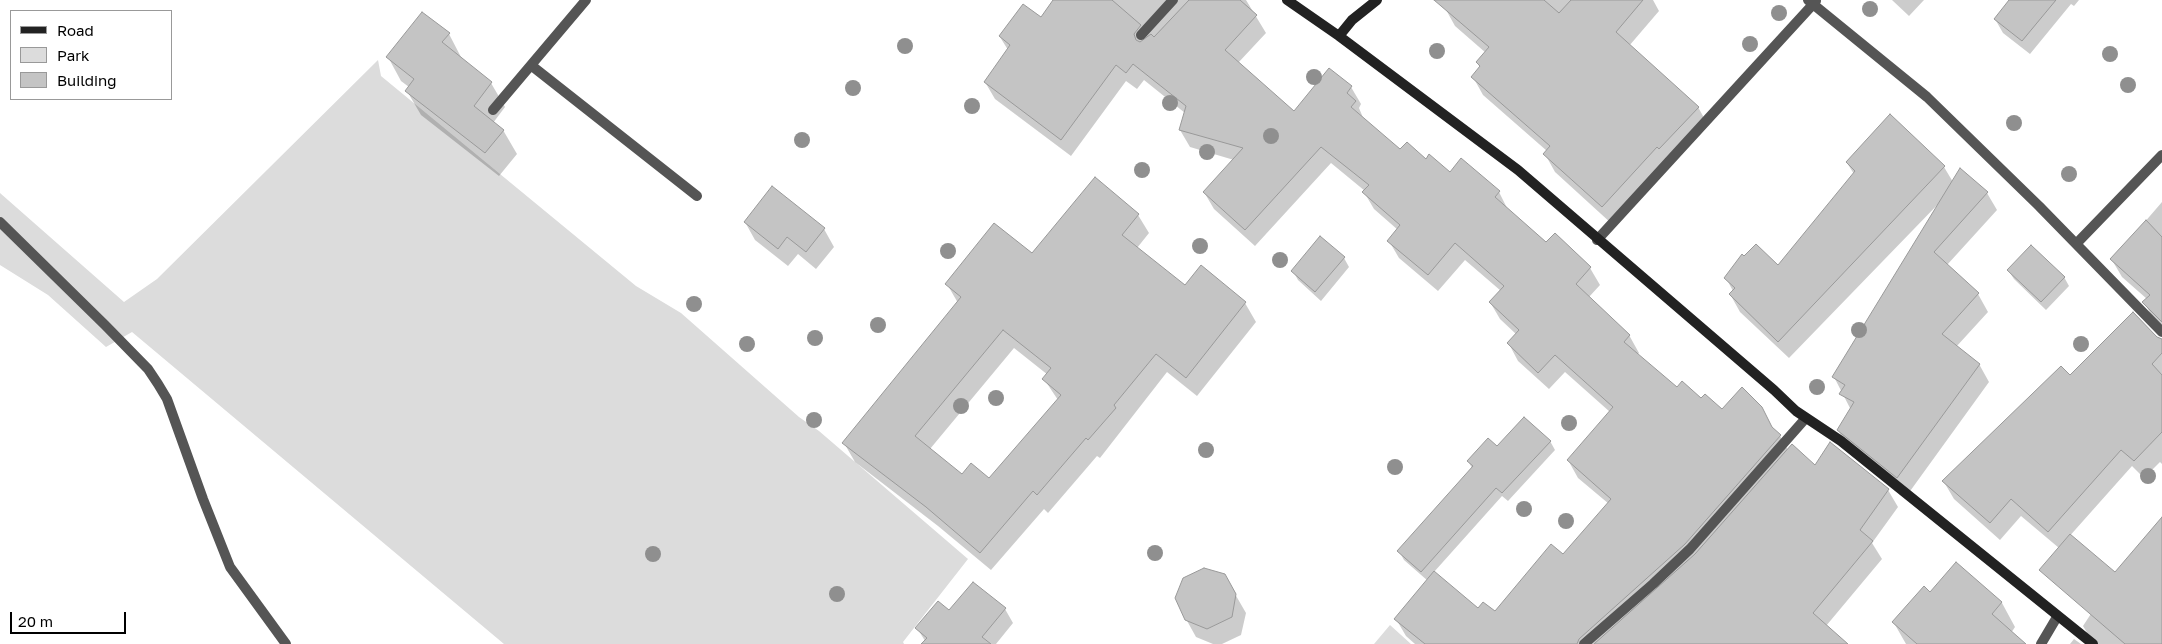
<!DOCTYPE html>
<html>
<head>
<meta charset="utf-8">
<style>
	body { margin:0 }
	#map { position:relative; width:2162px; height:644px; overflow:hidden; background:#fff; font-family:"Golos Text",sans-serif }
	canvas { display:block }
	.legend { position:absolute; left:10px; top:10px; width:162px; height:90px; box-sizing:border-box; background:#fff; border:1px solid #999; margin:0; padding:6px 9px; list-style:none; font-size:15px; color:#000 }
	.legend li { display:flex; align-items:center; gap:10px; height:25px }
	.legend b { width:25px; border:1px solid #999 }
	.scale { position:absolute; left:10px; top:612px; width:116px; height:22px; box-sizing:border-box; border:2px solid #000; border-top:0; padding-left:6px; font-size:15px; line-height:18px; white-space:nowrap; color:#000; -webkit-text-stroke:4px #fff; paint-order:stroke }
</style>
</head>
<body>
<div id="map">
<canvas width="2162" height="644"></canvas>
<ul class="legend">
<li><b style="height:6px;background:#222"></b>Road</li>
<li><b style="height:14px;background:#dcdcdc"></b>Park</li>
<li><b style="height:14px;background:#c4c4c4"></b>Building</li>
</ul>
<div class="scale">20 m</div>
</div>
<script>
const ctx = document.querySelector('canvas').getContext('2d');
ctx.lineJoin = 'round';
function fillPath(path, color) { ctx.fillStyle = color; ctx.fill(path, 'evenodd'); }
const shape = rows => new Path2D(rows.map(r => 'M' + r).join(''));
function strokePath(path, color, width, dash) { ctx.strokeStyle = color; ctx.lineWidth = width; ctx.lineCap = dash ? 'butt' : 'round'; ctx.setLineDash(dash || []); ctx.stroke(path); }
const green = shape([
	[378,60,381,76,636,286,681,313,799,417,819,431,968,559,903,642,904,644,504,644,132,332,106,347,48,295,0,265,0,193,124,302,157,279],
	[1390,625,1411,644,1374,644]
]);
const shadow = shape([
	[1054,0,1246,0,1266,33,1238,63,1294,113,1329,70,1351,87,1361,104,1359,108,1364,120,1400,151,1426,161,1450,174,1461,160,1499,192,1508,210,1547,243,1555,235,1590,268,1600,285,1589,297,1629,335,1639,353,1637,355,1677,389,1722,410,1773,430,1780,436,1788,450,1816,467,1888,490,1898,507,1872,543,1882,559,1826,626,1840,644,1415,644,1406,636,1396,619,1428,581,1404,560,1399,551,1472,468,1468,461,1497,448,1550,441,1555,450,1508,501,1502,496,1434,572,1478,610,1495,613,1564,555,1609,504,1578,478,1568,460,1610,412,1565,372,1549,389,1518,361,1509,344,1517,335,1500,319,1490,302,1501,291,1465,260,1438,291,1399,258,1389,241,1398,230,1374,209,1364,192,1365,191,1331,163,1255,246,1214,209,1204,192,1234,160,1190,147,1180,130,1185,113,1144,80,1137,89,1126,81,1071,156,995,99,985,82,1008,50,1000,37,1041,18],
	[1452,0,1653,0,1659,11,1629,46,1698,107,1708,125,1612,224,1555,172,1545,154,1547,151,1483,95,1473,77,1480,68,1477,62,1486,53,1455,26,1445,8],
	[1892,0,1924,0,1909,16],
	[2011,0,2079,0,2074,6,2071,4,2030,54,2003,33,1995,19],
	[449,34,462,59,491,83,505,107,493,123,503,130,517,154,499,176,421,115,407,91,409,87,401,81,388,57],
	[1891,116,1944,167,1953,182,1987,193,1997,210,1947,265,1978,294,1988,312,1956,347,1979,364,1989,382,1908,494,1848,448,1838,430,1851,410,1834,377,1943,199,1789,358,1740,312,1730,294,1733,291,1726,278,1778,266,1854,174,1847,163],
	[2162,202,2162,328,2154,320,2144,302,2147,299,2122,277,2112,260],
	[1138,215,1149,233,1137,248,1185,287,1245,303,1256,322,1197,396,1167,372,1100,458,1097,456,1048,513,1044,509,991,570,938,526,855,462,844,443,958,303,947,284,1032,255],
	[1014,348,1048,375,1044,379,1058,400,990,480,963,476,930,449],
	[745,222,824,229,834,247,816,269,798,254,788,266,755,240],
	[1344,258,1349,267,1321,301,1298,280,1293,271],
	[2008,270,2064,277,2069,286,2046,310,2014,279],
	[2157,338,2162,340,2162,464,2160,462,2144,478,2132,466,2059,548,2021,516,2000,540,1954,499,1944,482,2070,377],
	[2162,519,2162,644,2094,644,2083,626,2124,563],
	[1956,564,2002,603,2015,627,2011,633,2018,644,1906,644,1894,623,1930,594],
	[1224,575,1246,613,1241,635,1222,644,1213,644,1196,637,1186,619],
	[973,584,1005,609,1013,623,996,644,927,644,917,628,949,612],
	[2074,639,2081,644,2070,644]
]);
const building = shape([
	[1053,0,1112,0,1141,25,1134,34,1136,40,1140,42,1151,34,1154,37,1189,0,1240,0,1257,15,1225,50,1294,111,1329,68,1352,86,1347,93,1356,101,1351,107,1400,149,1407,142,1426,159,1429,154,1450,172,1461,158,1500,191,1495,197,1546,242,1555,233,1591,267,1576,284,1630,335,1624,342,1677,387,1682,381,1701,398,1705,394,1722,409,1742,387,1762,407,1772,427,1781,435,1685,544,1579,639,1577,644,1425,644,1394,619,1434,571,1478,608,1483,602,1495,611,1551,544,1563,554,1611,499,1567,460,1613,407,1555,355,1538,373,1507,343,1519,330,1489,302,1504,286,1455,243,1428,275,1387,241,1400,225,1362,192,1369,185,1321,147,1245,230,1203,192,1243,148,1179,130,1186,106,1133,64,1126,73,1116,65,1061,140,984,82,1010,45,999,36,1023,4,1041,17,1053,0],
	[1434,0,1544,0,1559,13,1571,0,1643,0,1616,32,1699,107,1659,149,1657,147,1602,207,1543,154,1550,146,1471,77,1480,66,1476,62,1489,47,1434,0],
	[2009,0,2056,0,2022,41,1994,19,2009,0],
	[422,12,450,33,442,42,492,82,474,106,504,130,485,153,405,91,414,79,386,57,422,12],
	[1890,114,1945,166,1778,342,1729,294,1735,288,1724,278,1742,254,1744,256,1756,244,1778,265,1855,171,1846,162,1890,114],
	[1960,168,1988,192,1934,252,1979,293,1942,334,1980,364,1897,478,1837,430,1854,402,1839,394,1845,385,1832,377,1960,168],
	[1095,177,1139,214,1122,235,1185,285,1201,265,1246,302,1186,378,1156,354,1114,405,1116,408,1088,440,1086,438,1037,495,1033,491,980,553,926,507,842,443,961,297,945,284,994,223,1032,253,1095,177],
	[1003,330,1051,368,1042,379,1061,395,989,478,971,463,962,474,915,436,1003,330],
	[772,186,825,228,806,252,787,237,778,249,744,222,772,186],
	[2146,220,2162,237,2162,322,2142,302,2150,295,2110,259,2146,220],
	[1320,236,1345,257,1315,292,1291,271,1320,236],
	[2031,245,2065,277,2041,302,2007,270,2031,245],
	[2133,312,2157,337,2162,339,2162,353,2152,364,2162,375,2162,432,2134,461,2121,450,2048,532,2011,499,1990,523,1942,481,2061,366,2070,375,2133,312],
	[1524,417,1551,441,1502,493,1496,488,1421,572,1397,551,1473,466,1467,461,1488,438,1497,446,1524,417],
	[1830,442,1889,489,1860,530,1873,541,1813,613,1848,644,1594,644,1695,554,1792,444,1815,465,1830,442],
	[2162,517,2162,644,2125,644,2039,570,2070,534,2115,572,2162,517],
	[1956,562,2002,602,1992,614,2026,644,1917,644,1892,622,1924,586,1930,592,1956,562],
	[1204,568,1225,574,1236,594,1232,617,1207,629,1185,620,1175,598,1183,578,1204,568],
	[973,582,1006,608,982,637,991,644,921,644,927,638,915,628,938,601,949,610,973,582]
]);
const lane = shape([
	[1141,35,1173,0],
	[532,66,697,196],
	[493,110,586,0],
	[0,222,105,325,148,369,158,384,167,399,203,499,230,567,286,644],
	[2041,644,2057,617]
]);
const street = shape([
	[1808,0,1927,97,2039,206,2162,332],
	[1597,240,1816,1],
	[2076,244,2162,155],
	[1584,644,1653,584,1690,549,1805,419]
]);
const secondary = shape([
	[1287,0,1339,36,1352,20,1377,0],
	[1339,36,1518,170,1774,390,1796,411,1841,441,2093,644]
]);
const trees = [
	[1870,9],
	[1779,13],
	[1750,44],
	[905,46],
	[1437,51],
	[2110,54],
	[1314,77],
	[2128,85],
	[853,88],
	[1170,103],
	[972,106],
	[2014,123],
	[1271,136],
	[802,140],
	[1207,152],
	[1142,170],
	[2069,174],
	[1200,246],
	[948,251],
	[1280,260],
	[694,304],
	[878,325],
	[1859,330],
	[815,338],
	[747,344],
	[2081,344],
	[1817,387],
	[996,398],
	[961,406],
	[814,420],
	[1569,423],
	[1206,450],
	[1395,467],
	[2148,476],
	[1524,509],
	[1566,521],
	[1155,553],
	[653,554],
	[837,594]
];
fillPath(green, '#dcdcdc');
fillPath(shadow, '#0003');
fillPath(building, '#c4c4c4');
strokePath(building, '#999', 1);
strokePath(lane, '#555', 10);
strokePath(street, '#555', 10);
strokePath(secondary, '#222', 10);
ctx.fillStyle = '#8f8f8f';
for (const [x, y] of trees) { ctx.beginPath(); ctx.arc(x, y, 8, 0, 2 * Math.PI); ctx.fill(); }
</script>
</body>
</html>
